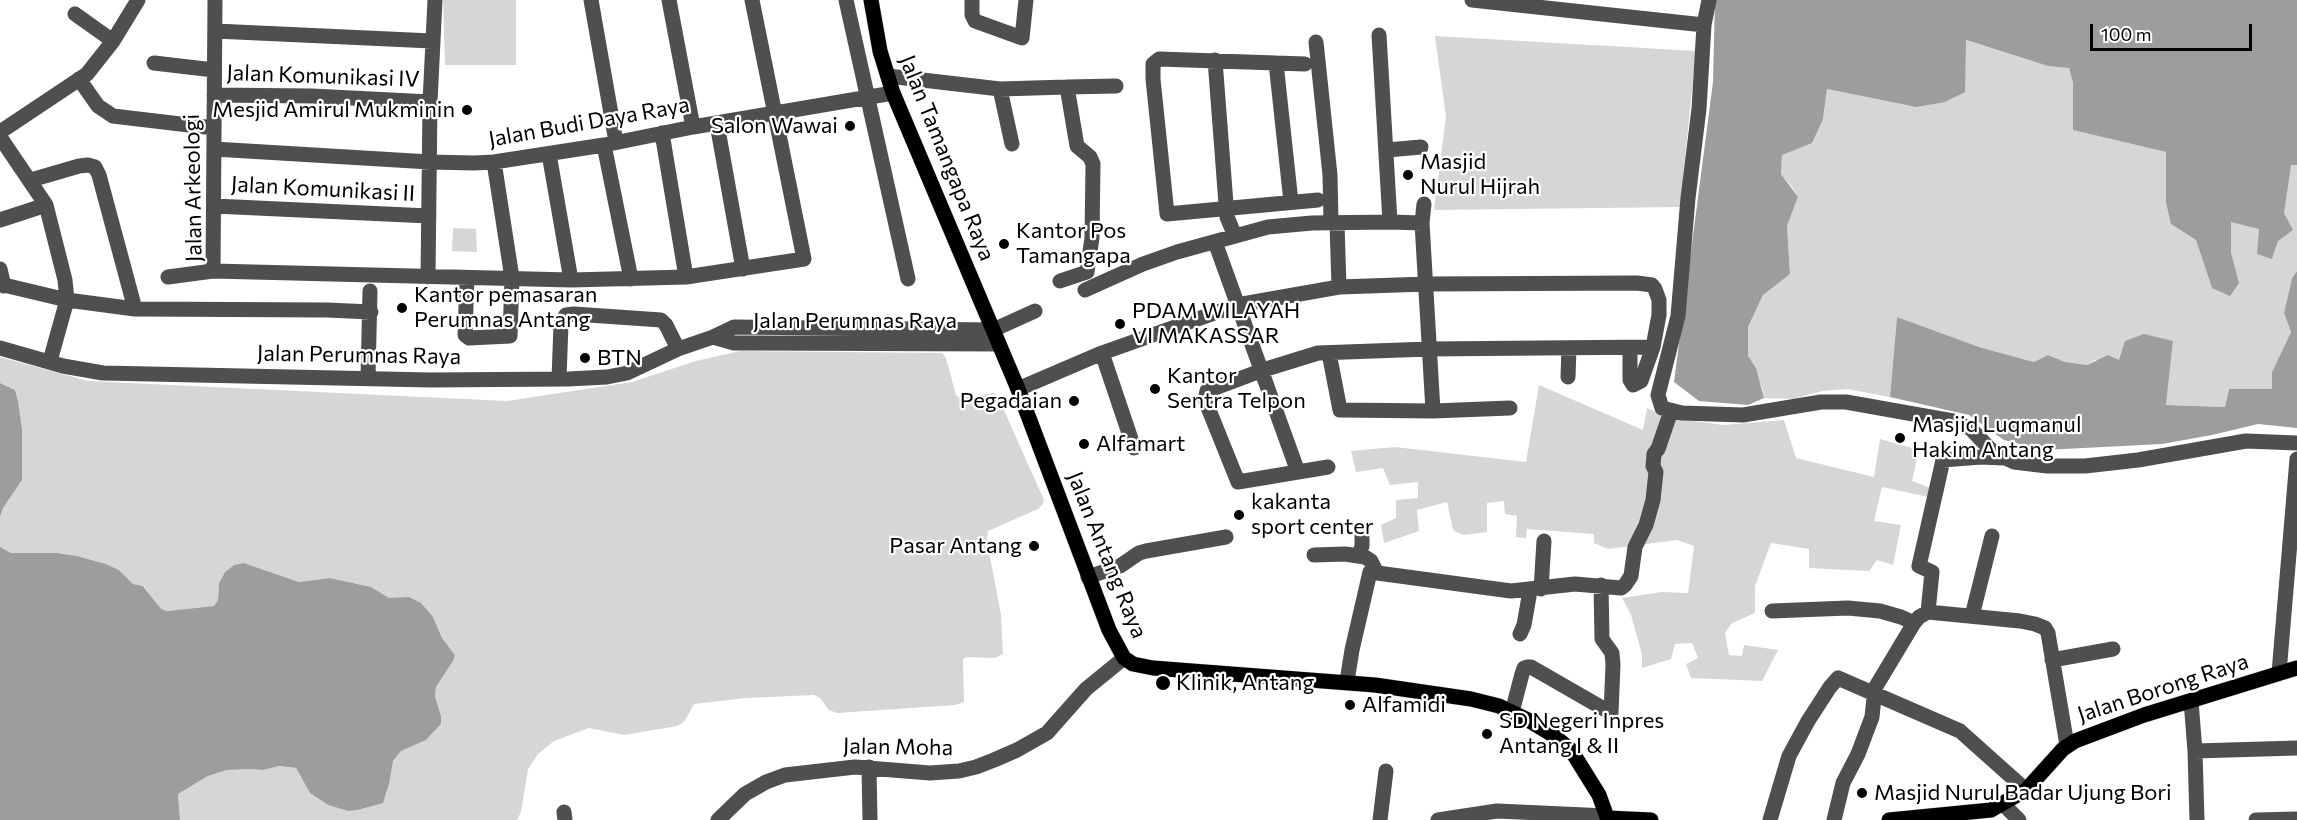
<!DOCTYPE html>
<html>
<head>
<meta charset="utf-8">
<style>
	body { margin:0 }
	#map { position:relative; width:2297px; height:820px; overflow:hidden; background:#fff; font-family:Commissioner,sans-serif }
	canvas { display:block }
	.scale { position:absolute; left:2090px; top:24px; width:162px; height:27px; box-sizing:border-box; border:3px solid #000; border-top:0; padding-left:8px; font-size:18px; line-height:21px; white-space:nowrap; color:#000; -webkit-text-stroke:4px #fff; paint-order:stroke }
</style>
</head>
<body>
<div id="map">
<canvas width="2297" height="820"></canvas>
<div class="scale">100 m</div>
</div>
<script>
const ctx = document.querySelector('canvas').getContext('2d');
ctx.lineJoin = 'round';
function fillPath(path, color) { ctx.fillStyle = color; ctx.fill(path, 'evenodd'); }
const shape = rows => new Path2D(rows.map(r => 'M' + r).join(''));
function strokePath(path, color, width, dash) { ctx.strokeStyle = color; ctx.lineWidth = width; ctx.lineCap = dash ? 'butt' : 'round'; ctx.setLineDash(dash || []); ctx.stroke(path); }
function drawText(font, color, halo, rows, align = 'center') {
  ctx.font = font + ' Commissioner,sans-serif'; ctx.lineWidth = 4.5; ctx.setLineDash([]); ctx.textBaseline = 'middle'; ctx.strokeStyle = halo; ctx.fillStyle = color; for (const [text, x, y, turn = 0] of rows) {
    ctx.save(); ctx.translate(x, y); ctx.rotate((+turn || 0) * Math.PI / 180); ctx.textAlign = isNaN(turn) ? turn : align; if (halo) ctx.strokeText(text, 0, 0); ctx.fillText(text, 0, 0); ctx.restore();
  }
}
const green = shape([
	[443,0,516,0,516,65,445,65],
	[1435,36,1696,51,1680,207,1434,210,1446,117],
	[1965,40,2048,66,2069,68,2073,83,2074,130,2166,152,2166,203,2171,224,2196,240,2212,288,2239,283,2231,252,2231,221,2259,229,2272,259,2278,241,2291,164,2297,165,2297,271,2292,278,2284,313,2291,332,2272,372,2272,390,2229,389,2225,407,2166,405,2173,342,2120,360,2095,360,2087,365,2065,362,2048,355,2034,362,1982,348,1897,317,1890,397,1847,389,1822,391,1793,399,1764,398,1762,387,1748,356,1748,327,1763,295,1790,273,1787,226,1798,197,1792,187,1781,174,1782,155,1823,119,1827,89,1916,107,1964,62],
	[453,228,476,229,477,252,452,251],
	[740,351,942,353,946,358,956,395,960,398,994,393,998,397,1044,500,1043,504,1038,509,988,531,987,541,1001,615,1003,654,995,658,967,657,963,659,964,702,955,705,837,713,829,710,820,698,814,695,746,698,694,704,684,722,677,726,624,735,589,728,554,741,538,754,528,769,521,812,517,820,180,820,178,794,208,776,227,770,250,769,263,770,278,766,296,768,310,793,328,805,348,811,386,795,393,761,401,751,426,740,441,724,441,716,435,696,436,687,453,661,455,655,442,638,433,617,382,595,371,587,330,578,299,582,244,563,234,565,225,572,219,583,218,600,214,606,167,611,161,610,144,586,133,584,119,570,106,564,77,556,57,553,11,553,0,547,0,517,3,508,22,480,22,429,18,401,15,390,0,383,0,357,88,381,507,401,632,382,696,361],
	[1539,385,1643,430,1647,408,1668,418,1724,425,1784,420,1796,458,1874,477,1880,439,1919,450,1912,481,1937,490,1933,498,1882,487,1874,521,1901,525,1893,565,1877,560,1869,571,1809,568,1809,549,1771,543,1755,586,1755,613,1732,623,1725,633,1729,655,1742,656,1744,645,1778,650,1762,681,1691,678,1686,664,1698,658,1692,643,1675,644,1671,659,1642,668,1642,654,1631,615,1622,598,1662,592,1688,593,1694,546,1677,540,1608,549,1594,543,1594,534,1527,529,1526,538,1516,537,1517,516,1505,514,1504,501,1487,503,1487,532,1463,535,1453,530,1447,502,1417,510,1419,531,1384,543,1381,525,1396,518,1396,500,1418,498,1418,482,1390,485,1383,468,1356,472,1351,451,1395,447,1526,462]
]);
const water = shape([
	[1715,0,2297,0,2297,165,2291,165,2284,213,2293,230,2278,241,2272,259,2257,254,2259,229,2231,222,2231,252,2239,283,2230,296,2212,288,2196,240,2171,224,2166,203,2166,152,2073,130,2073,83,2069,68,2048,66,1966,40,1965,92,1945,102,1916,107,1827,89,1823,119,1812,143,1782,155,1781,174,1798,197,1787,226,1790,274,1763,295,1748,327,1748,356,1756,368,1764,398,1748,405,1699,401,1674,382,1713,82],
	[2297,271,2297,428,2258,424,2212,435,2162,444,2044,450,2004,440,1969,415,1890,397,1897,317,1982,348,2034,362,2048,355,2065,362,2087,365,2108,355,2119,360,2125,341,2144,334,2173,341,2166,405,2225,407,2229,389,2272,389,2272,372,2291,332,2284,313,2292,278],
	[0,383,15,390,18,401,22,429,22,480,3,508,0,517],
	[0,547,11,553,57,553,77,556,106,564,119,570,133,584,143,586,161,609,167,611,214,606,218,600,219,583,225,572,234,565,244,563,299,582,330,578,371,587,389,598,409,597,421,603,433,617,442,638,455,655,453,661,436,687,435,696,441,716,441,724,426,740,401,751,393,761,389,784,383,803,357,810,348,811,328,805,310,793,296,768,279,766,263,770,250,769,227,770,208,776,178,794,180,820,0,820]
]);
const minor = shape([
	[215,0,213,271,571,280,686,277,804,259,752,0],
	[591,0,616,142],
	[669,0,693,127],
	[846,0,908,279],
	[972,0,972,15,975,21,1022,38,1026,0],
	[1472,0,1704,25],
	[1709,0,1704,25,1699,109,1688,198,1678,316,1658,395,1662,408,1682,413,1743,415,1821,402,1846,402,1953,421,1971,429,1990,449,2005,458,2014,462,2047,466,2085,466,2138,460,2246,441,2297,443],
	[75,14,113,41],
	[215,31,432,41],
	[1379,35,1390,222],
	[1316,42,1330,175,1331,223],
	[1215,60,1227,217,1235,236],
	[154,63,214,70],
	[1276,63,1291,202],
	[1305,64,1159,59,1153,64,1153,79,1167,214,1318,200],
	[888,76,1000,89,1067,87],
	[79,79,98,106,113,116,214,128],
	[1000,89,1012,144],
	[214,95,312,96,430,102],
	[717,124,743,269],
	[0,132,87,74,113,41,138,0],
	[662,133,686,277],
	[0,137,46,205,65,280,67,300,50,361],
	[604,145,631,279],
	[214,149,430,162,474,163,494,162,604,145,693,127,893,93],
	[1387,150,1421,147],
	[549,154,571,280],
	[31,180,79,166,88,165,95,167,99,175,135,309],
	[214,206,429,216],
	[0,220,46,205],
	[1337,223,1339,287],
	[1422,223,1424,204],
	[1215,242,1298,472,1328,467],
	[0,269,4,286],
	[168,277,213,271],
	[428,277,430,102,435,0],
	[467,278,465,335,469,338,510,336,512,278,494,162],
	[1060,281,1087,272,1092,238,1093,164,1090,157,1077,146,1067,87,1116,86],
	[0,284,67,300,135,309,327,310,371,312],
	[1085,290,1143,264,1177,252,1268,227,1312,223,1390,222,1422,223,1433,411,1510,408],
	[713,337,734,343,752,343,999,344],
	[0,348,63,366,103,373,430,380,568,379,607,377,627,373,678,349,713,337,734,327,993,330,1035,311],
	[1630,348,1630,380,1633,385,1641,381,1653,347],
	[1102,353,1134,448],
	[1329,353,1340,410,1433,411],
	[368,377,370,291],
	[1568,377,1569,348],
	[559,379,561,324,566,315,574,314,661,320,666,325,678,349],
	[1018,389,1102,353,1237,305,1339,287,1427,284,1637,283,1652,285,1655,289,1659,300,1659,315,1653,347,1429,349,1318,353,1263,370,1207,391,1205,400,1238,482,1298,472],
	[1314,555,1345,554,1365,557,1371,561,1376,571],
	[1359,555,1362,546,1362,536],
	[1088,577,1120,566,1139,553,1146,551,1226,537],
	[1541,589,1544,541],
	[1772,611,1848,608,1880,611,1901,617,1914,623],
	[1928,612,1932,572,1919,566,1943,460,1981,457,2004,458],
	[1972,616,1992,536],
	[1520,634,1524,625,1530,591],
	[2052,660,2113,649],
	[2279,673,2297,459],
	[1347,681,1352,650,1370,572,1511,591,1575,584,1621,588,1625,585,1631,576,1635,547,1646,525,1653,500,1656,472,1653,466,1654,454,1658,449,1671,411],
	[2191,701,2195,751,2197,820],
	[1512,712,1522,674,1524,668,1527,667,1531,667,1611,713,1613,665,1612,653,1602,639,1601,585],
	[2195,751,2297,748],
	[869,767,870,820],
	[2003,804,2019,820],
	[564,812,565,820],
	[718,820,745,794,766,782,785,775,855,767,930,773,959,771,976,767,994,760,1017,750,1047,733,1086,689,1124,658],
	[1380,820,1386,771],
	[1438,820,1497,811,1607,816],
	[1770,820,1789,756,1808,721,1830,687,1838,678,1960,731,2026,790],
	[1834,820,1843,783,1858,754,1872,717,1875,688,1914,623,1919,617,1928,612,2020,621,2035,624,2045,628,2048,633,2067,745],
	[2256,820,2297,819]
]);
const major = shape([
	[871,0,880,51,893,93,1018,389,1109,630,1124,658,1133,664,1153,668,1375,685,1471,699,1499,706,1528,720,1553,735,1571,750,1599,795,1608,820],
	[1608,818,1651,820],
	[1889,820,1991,810,2026,790,2063,749,2075,741,2144,715,2297,668]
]);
const markers = [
	[467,110,6,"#000"],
	[850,126,6,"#000"],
	[1408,175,6,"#000"],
	[1004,244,6,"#000"],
	[402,308,6,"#000"],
	[1120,324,6,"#000"],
	[585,358,6,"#000"],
	[1155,389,6,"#000"],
	[1074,401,6,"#000"],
	[1900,438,6,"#000"],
	[1084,444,6,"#000"],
	[1239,515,6,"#000"],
	[1034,546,6,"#000"],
	[1163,683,8,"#000"],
	[1350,705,6,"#000"],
	[1487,734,6,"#000"],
	[1862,793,6,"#000"]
];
const streetNames = [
	["Jalan Komunikasi IV",323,76,2],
	["Jalan Budi Daya Raya",589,122,-10],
	["Jalan Tamangapa Raya",947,158,68],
	["Jalan Arkeologi",193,188,-91],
	["Jalan Komunikasi II",323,189,3],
	["Jalan Perumnas Raya",855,321],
	["Jalan Perumnas Raya",359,355,1],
	["Jalan Antang Raya",1107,555,68],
	["Jalan Borong Raya",2163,688,-18],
	["Jalan Moha",898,747,1]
];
const poiNames = [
	["Mesjid Amirul Mukminin",455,110,"right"],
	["Salon Wawai",838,126,"right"],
	["Masjid",1420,162],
	["Nurul Hijrah",1420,187],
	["Kantor Pos",1016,231],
	["Tamangapa",1016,256],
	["Kantor pemasaran",414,295],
	["Perumnas Antang",414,320],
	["PDAM WILAYAH",1132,311],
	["VI MAKASSAR",1132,336],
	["BTN",597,358],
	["Kantor",1167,376],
	["Sentra Telpon",1167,401],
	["Pegadaian",1062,401,"right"],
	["Masjid Luqmanul",1912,425],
	["Hakim Antang",1912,450],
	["Alfamart",1096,444],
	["kakanta",1251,502],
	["sport center",1251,527],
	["Pasar Antang",1022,546,"right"],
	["Klinik, Antang",1176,683],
	["Alfamidi",1362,705],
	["SD Negeri Inpres",1499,721],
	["Antang I & II",1499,746],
	["Masjid Nurul Badar Ujung Bori",1874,793]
];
fillPath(green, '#d6d6d6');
fillPath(water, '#9d9d9d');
strokePath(major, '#dbdbdb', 16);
strokePath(minor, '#4f4f4f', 15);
strokePath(major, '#000', 15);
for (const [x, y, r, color] of markers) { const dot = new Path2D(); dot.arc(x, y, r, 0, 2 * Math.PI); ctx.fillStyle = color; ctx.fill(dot); strokePath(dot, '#fff', 2); }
drawText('22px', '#000', '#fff', streetNames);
drawText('22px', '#000', '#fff', poiNames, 'left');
</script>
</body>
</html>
